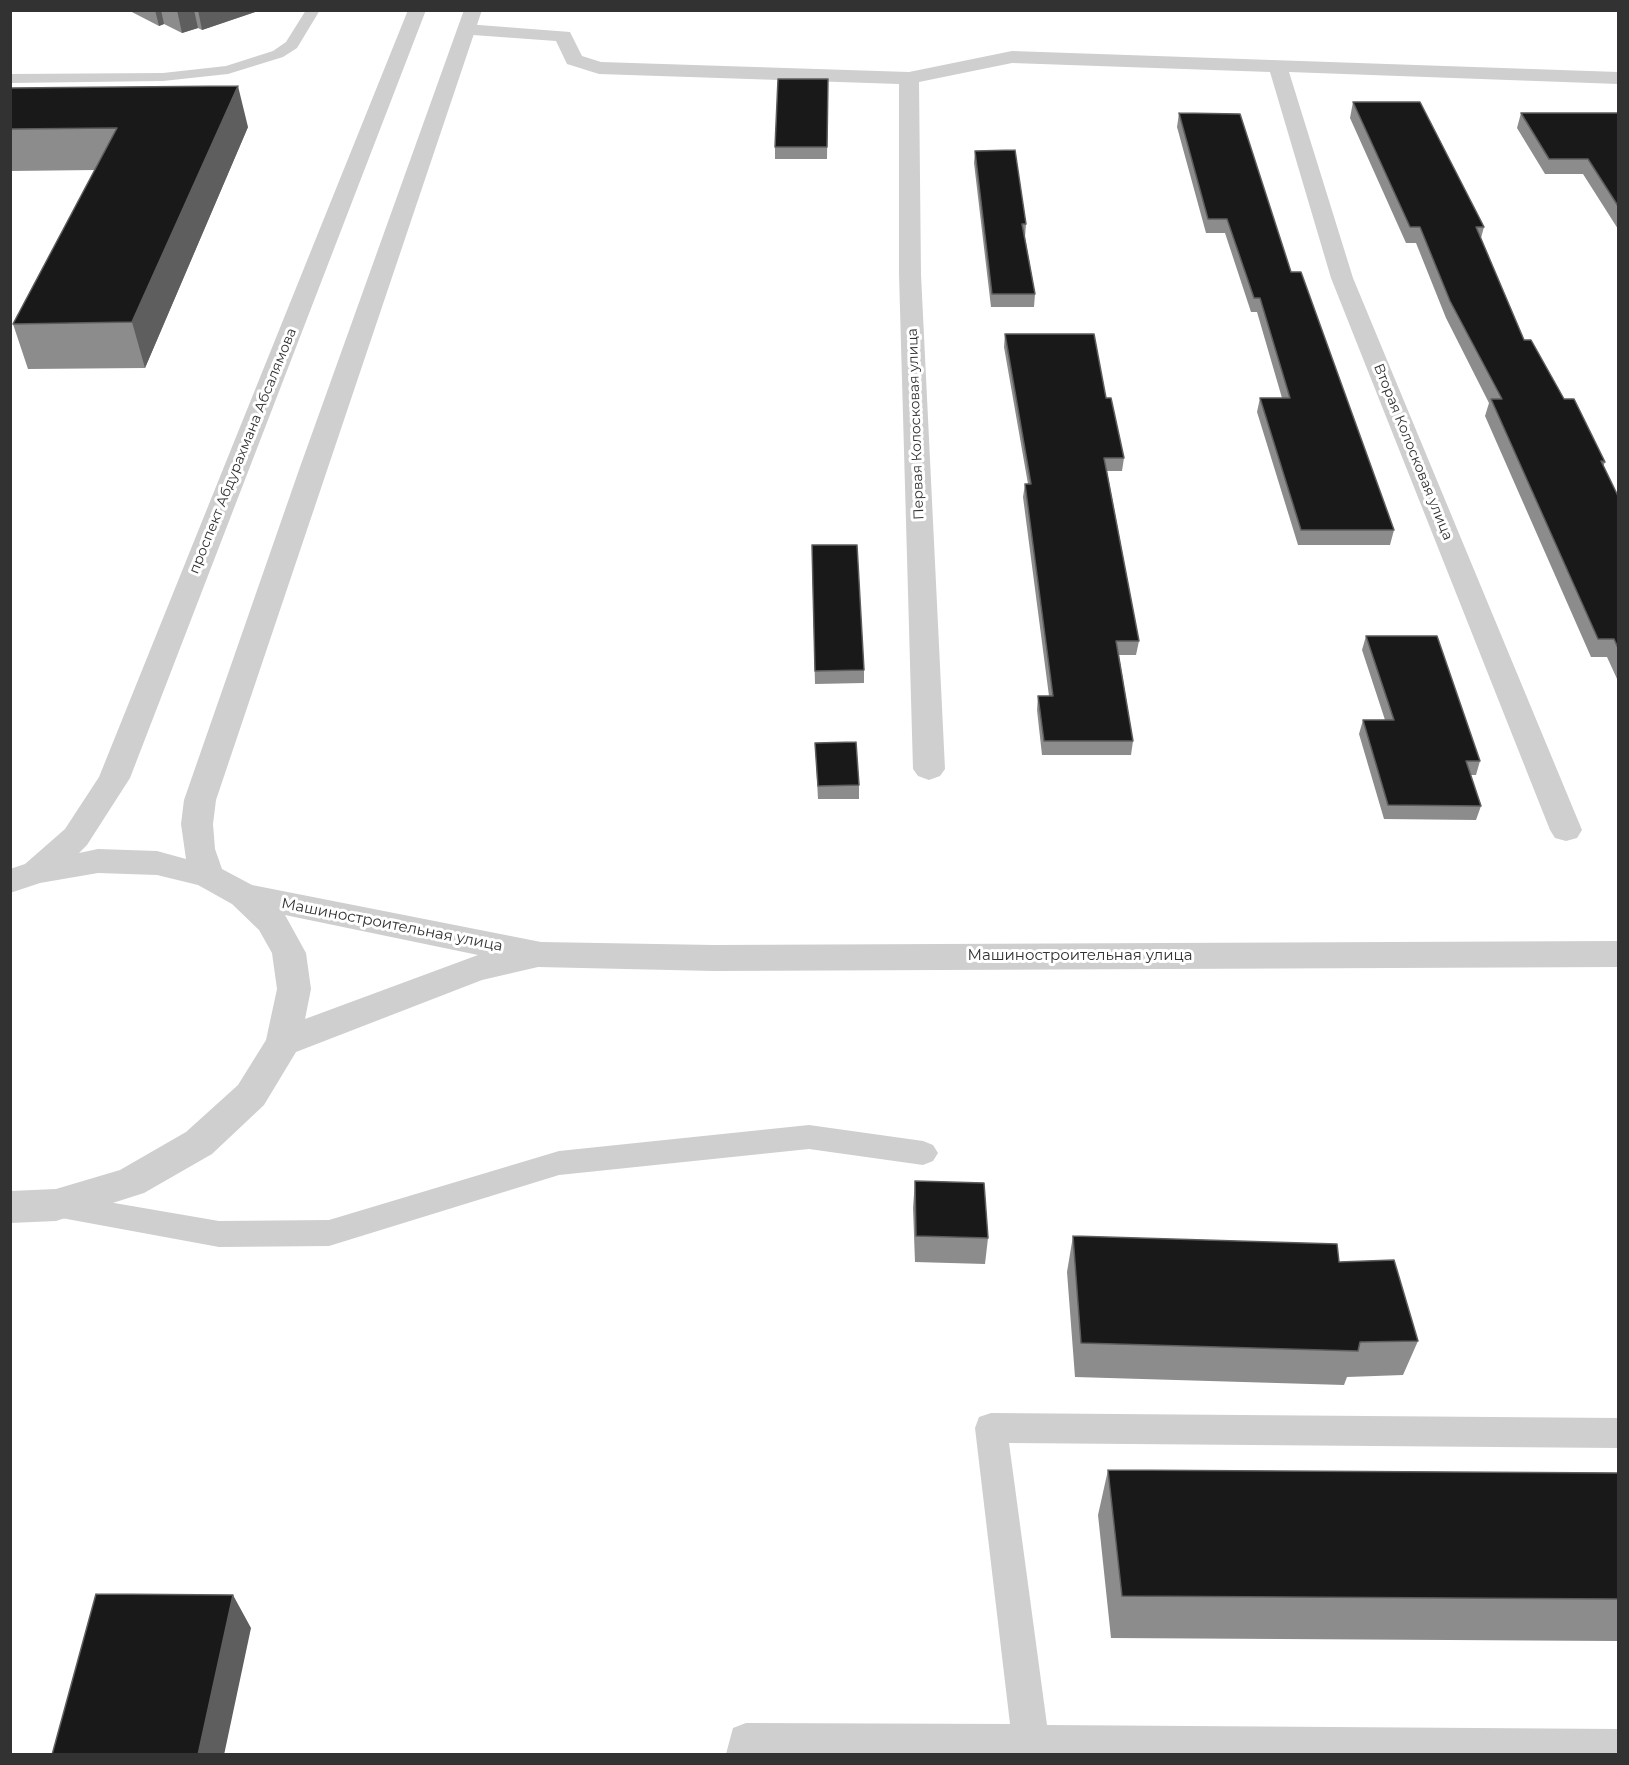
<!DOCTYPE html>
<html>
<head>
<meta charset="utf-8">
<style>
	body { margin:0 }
	#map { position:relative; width:1629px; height:1765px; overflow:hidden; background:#fff; font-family:Montserrat,sans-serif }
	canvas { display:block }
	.frame { position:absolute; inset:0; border:12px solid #323232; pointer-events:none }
</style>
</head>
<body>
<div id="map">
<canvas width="1629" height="1765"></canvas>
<div class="frame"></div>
</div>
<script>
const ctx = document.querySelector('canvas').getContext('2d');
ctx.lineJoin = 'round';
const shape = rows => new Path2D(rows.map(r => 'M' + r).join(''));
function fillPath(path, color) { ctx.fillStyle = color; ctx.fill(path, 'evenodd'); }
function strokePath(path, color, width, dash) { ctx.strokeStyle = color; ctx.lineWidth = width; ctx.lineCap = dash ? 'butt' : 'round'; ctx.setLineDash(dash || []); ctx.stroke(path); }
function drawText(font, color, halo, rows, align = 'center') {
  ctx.font = font + ' Montserrat,sans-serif'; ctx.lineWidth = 6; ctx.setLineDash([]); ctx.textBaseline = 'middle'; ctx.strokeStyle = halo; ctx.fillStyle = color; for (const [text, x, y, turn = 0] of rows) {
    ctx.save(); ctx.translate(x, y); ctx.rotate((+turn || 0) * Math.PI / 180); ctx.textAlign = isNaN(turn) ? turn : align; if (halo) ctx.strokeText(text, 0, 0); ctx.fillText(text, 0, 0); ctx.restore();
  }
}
const service = shape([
	[306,10,320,10,297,48,283,57,228,74,163,81,10,83,10,74,163,73,226,66,273,51,286,42,306,10],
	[809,1125,923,1141,933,1145,938,1153,933,1161,923,1165,809,1149,559,1175,329,1246,219,1247,56,1217,45,1214,41,1205,45,1196,56,1193,219,1221,329,1220,559,1151,809,1125],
	[991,1413,1618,1418,1618,1448,1009,1443,1047,1725,1618,1729,1618,1754,726,1754,733,1728,746,1723,1010,1724,975,1428,979,1417,991,1413]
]);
const minor = shape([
	[466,24,570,32,582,56,601,62,909,72,1012,51,1618,72,1618,84,1289,72,1353,278,1582,830,1577,838,1566,841,1555,838,1550,830,1331,278,1270,72,1012,63,919,82,921,274,945,769,940,776,929,780,918,776,913,769,899,274,899,84,599,74,567,64,556,41,459,34,457,30,466,24]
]);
const tertiary = shape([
	[408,10,426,10,130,778,87,845,79,853,98,849,157,851,186,859,181,824,184,800,300,467,464,10,482,10,216,800,213,824,215,849,222,869,252,885,541,942,714,945,1618,941,1618,967,714,971,538,967,482,980,296,1052,264,1105,212,1154,144,1193,56,1221,10,1223,10,1191,56,1189,120,1170,186,1132,238,1085,266,1040,277,989,272,953,259,930,232,904,198,885,157,875,98,873,40,883,10,893,10,869,25,864,65,829,99,777,408,10],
	[285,915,478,955,305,1019,311,989,306,953,285,915]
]);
const wall = shape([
	[128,10,261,10,202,30,198,28,182,33,164,24,159,26],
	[828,79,827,159,775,159,775,147],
	[10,88,248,127,145,368,28,369,13,324,95,170,10,171],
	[1353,102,1484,227,1481,238,1524,340,1605,462,1603,467,1618,496,1618,681,1607,657,1591,657,1485,416,1489,403,1446,318,1416,243,1406,243,1350,118],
	[1179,113,1291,272,1394,530,1390,545,1298,545,1257,412,1260,398,1282,398,1257,312,1251,312,1225,233,1206,233,1177,127],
	[1521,113,1618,113,1618,229,1583,174,1545,174,1517,128],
	[975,151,1026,224,1025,237,1035,294,1034,307,991,307,974,163],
	[1005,334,1106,398,1124,458,1122,471,1107,471,1139,641,1136,655,1119,655,1133,741,1131,755,1042,755,1037,710,1038,696,1049,696,1023,497,1025,484,1028,484,1004,347],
	[812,559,864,670,864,683,815,684],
	[1366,636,1480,761,1476,775,1470,775,1481,806,1476,820,1384,819,1359,734,1363,720,1385,720,1362,650],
	[815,743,859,785,859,799,818,799],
	[915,1181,988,1238,985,1264,915,1262,913,1208],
	[1073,1236,1339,1262,1418,1341,1403,1375,1347,1377,1344,1385,1075,1377,1067,1272],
	[1108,1470,1618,1473,1618,1641,1111,1638,1098,1515]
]);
const shadedWall = shape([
	[155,10,161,10,164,24,159,26],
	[177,10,194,10,198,28,182,33],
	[198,10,261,10,202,30],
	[238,86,248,127,145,368,132,322],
	[233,1595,251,1628,224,1755,198,1755]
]);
const building = shape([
	[778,79,828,79,827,147,775,147,778,79],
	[238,86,132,322,13,324,117,128,10,129,10,88,238,86],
	[1353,102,1420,102,1484,227,1476,227,1524,340,1531,340,1564,399,1574,399,1605,462,1601,461,1618,496,1618,648,1614,639,1598,639,1491,399,1502,399,1450,301,1420,227,1410,227,1353,102],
	[1179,113,1240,114,1291,272,1301,272,1394,530,1301,530,1260,398,1290,398,1260,298,1254,298,1227,219,1208,219,1179,113],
	[1521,113,1618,113,1618,206,1588,159,1549,159,1521,113],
	[1015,150,1026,224,1022,224,1035,294,992,294,975,151,1015,150],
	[1005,334,1094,334,1106,398,1111,398,1124,458,1104,458,1139,641,1116,641,1133,741,1044,741,1038,696,1053,696,1025,484,1031,484,1005,334],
	[812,545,857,545,864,670,815,671,812,545],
	[1366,636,1437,636,1480,761,1466,761,1481,806,1388,805,1363,720,1394,720,1366,636],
	[856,742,859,785,818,786,815,743,856,742],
	[915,1181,984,1183,988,1238,916,1236,915,1181],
	[1073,1236,1337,1244,1339,1262,1394,1260,1418,1341,1360,1342,1358,1351,1081,1343,1073,1236],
	[1108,1470,1618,1473,1618,1599,1122,1596,1108,1470],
	[96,1594,233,1595,198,1755,52,1755,96,1594]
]);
const farStreetnames = [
	["Первая Колосковая улица",916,424,-92],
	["проспект Абдурахмана Абсалямова",243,451,-68],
	["Вторая Колосковая улица",1413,452,68]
];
const streetNames = [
	["Машиностроительная улица",392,925,11],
	["Машиностроительная улица",1080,956]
];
fillPath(service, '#cfcfcf');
fillPath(minor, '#cfcfcf');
fillPath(tertiary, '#cfcfcf');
fillPath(wall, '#8c8c8c');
fillPath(shadedWall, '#5e5e5e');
fillPath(building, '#191919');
strokePath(building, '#5e5e5e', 1.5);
drawText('14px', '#323232', '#fff', farStreetnames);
drawText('15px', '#323232', '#fff', streetNames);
</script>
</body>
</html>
